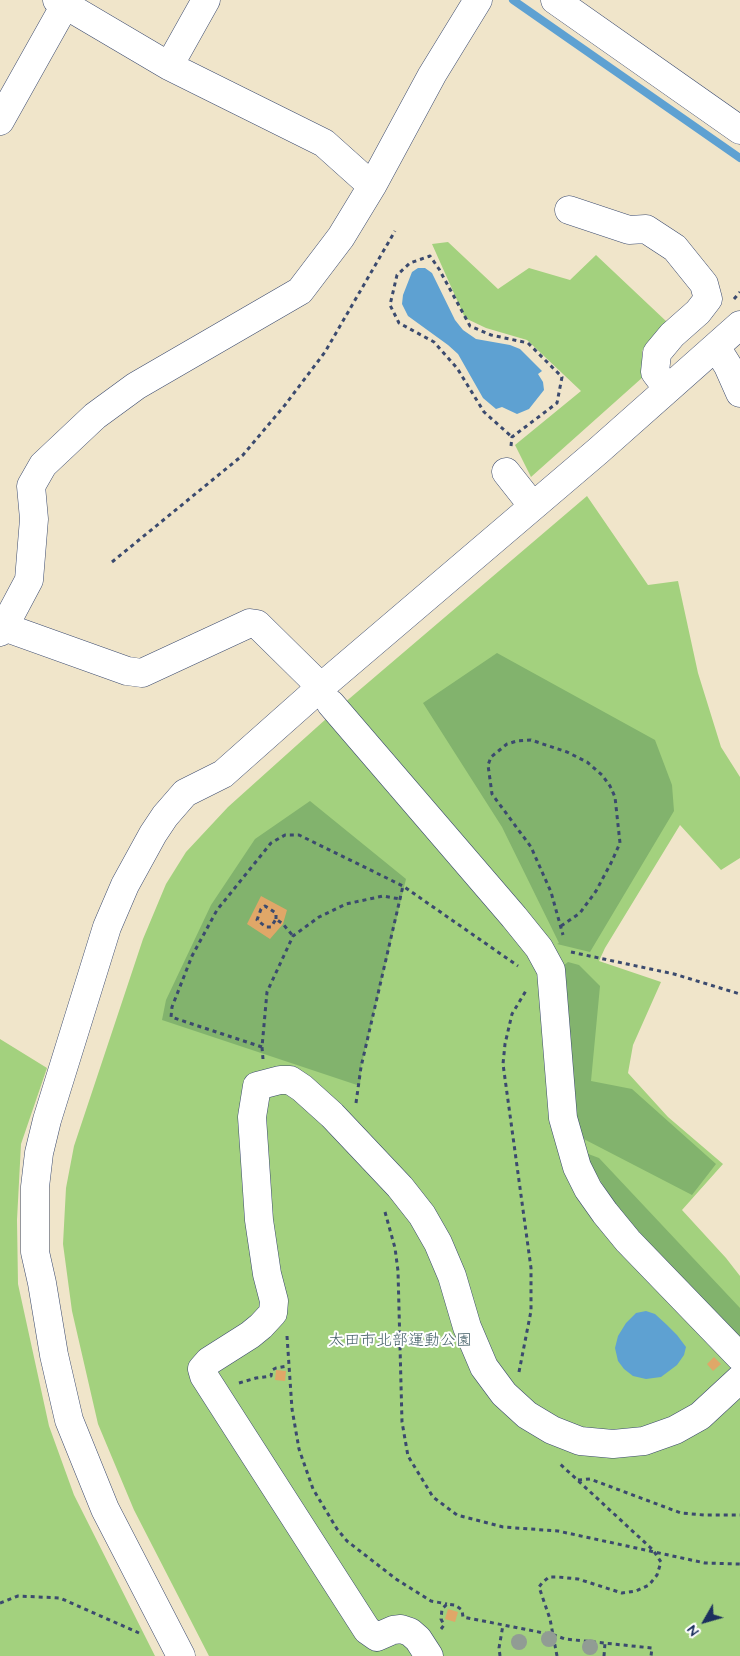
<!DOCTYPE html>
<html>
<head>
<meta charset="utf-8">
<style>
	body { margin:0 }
	#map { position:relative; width:740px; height:1656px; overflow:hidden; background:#f0e5ca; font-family:"Architects Daughter",sans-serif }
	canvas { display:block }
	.north { position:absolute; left:680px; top:1596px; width:50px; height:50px; -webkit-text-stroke:4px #fff; paint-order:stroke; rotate:232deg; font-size:14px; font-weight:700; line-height:20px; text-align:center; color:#1b2f5e }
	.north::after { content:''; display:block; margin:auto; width:18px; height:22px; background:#1b2f5e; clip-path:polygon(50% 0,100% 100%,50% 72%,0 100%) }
</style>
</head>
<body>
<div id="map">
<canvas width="740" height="1656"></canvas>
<div class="north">N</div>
</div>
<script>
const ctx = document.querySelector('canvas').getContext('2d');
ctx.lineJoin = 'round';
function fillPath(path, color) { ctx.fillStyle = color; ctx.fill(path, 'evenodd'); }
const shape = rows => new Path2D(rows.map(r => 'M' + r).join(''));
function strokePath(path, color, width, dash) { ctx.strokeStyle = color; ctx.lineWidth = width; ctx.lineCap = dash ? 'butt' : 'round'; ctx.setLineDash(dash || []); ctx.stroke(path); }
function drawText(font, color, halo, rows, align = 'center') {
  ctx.font = font + ' "Architects Daughter","Klee One",sans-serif'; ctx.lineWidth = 4; ctx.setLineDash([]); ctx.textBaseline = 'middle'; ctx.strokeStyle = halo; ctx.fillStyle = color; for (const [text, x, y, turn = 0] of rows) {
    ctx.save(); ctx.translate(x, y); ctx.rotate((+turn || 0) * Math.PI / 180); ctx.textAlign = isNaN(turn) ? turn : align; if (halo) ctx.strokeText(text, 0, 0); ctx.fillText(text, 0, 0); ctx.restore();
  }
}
const green = shape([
	[448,242,498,289,529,268,570,280,596,255,667,322,642,351,643,377,531,477,515,445,581,391,527,340,486,328,465,318,432,244],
	[587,496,648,585,678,581,698,673,721,747,740,777,740,858,721,870,680,825,605,948,599,961,661,982,633,1045,628,1073,668,1117,723,1164,682,1210,726,1258,740,1276,740,1656,209,1656,134,1510,98,1424,72,1311,63,1244,66,1188,74,1146,143,939,166,884,186,852,228,807,336,710],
	[0,1039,47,1068,21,1144,17,1220,18,1284,49,1426,74,1495,155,1656,0,1656]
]);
const forest = shape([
	[497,653,655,740,672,785,674,811,590,952,557,944,559,943,502,827,423,703],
	[310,801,406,879,361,1067,360,1086,162,1020,166,1000,211,905,255,839],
	[568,962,579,965,600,986,591,1081,632,1089,716,1164,692,1195,576,1135,555,972],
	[583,1152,599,1158,740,1308,740,1341,629,1227]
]);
const water = shape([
	[418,268,425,268,432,273,455,320,463,330,476,339,510,345,520,349,542,371,538,374,543,382,544,390,529,409,517,414,502,407,496,409,483,398,458,354,448,345,408,316,402,304,403,295,412,272],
	[646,1311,655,1314,667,1325,677,1335,686,1347,684,1355,677,1365,661,1377,646,1379,633,1376,624,1369,618,1361,615,1348,618,1336,626,1323,636,1313]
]);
const stream = shape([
	[513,0,740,158]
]);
const building = shape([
	[261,896,287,910,283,924,270,939,247,924],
	[714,1357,721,1364,713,1371,707,1364],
	[276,1370,286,1371,285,1381,275,1380],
	[448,1609,458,1612,455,1622,445,1619]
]);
const path = shape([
	[734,299,740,292],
	[511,446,512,437,557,403,562,377,528,343,491,335,470,326,439,269,430,256,410,263,397,275,390,305,399,323,434,342,457,368,484,412,512,437],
	[112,562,243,455,285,405,325,352,395,231],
	[276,919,276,913,265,906,261,909,257,920,266,927,271,927,276,919,283,924,293,936],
	[561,926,580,913,596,891,611,863,620,843,615,797,610,786,602,775,587,762,567,752,531,740,517,741,507,744,491,757,488,765,492,794,531,847,551,892,563,935],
	[571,952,674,974,740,994],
	[262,1047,171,1017,172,1007,192,956,217,910,271,843,285,835,299,835,403,886,518,966],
	[263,1059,262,1047,267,992,293,936,319,917,346,904,383,896,400,899],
	[356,1103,361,1067,403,886],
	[385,1212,395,1248,398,1271,402,1422,408,1456,433,1497,457,1515,503,1527,558,1531,705,1563,740,1564],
	[287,1336,292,1409,299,1449,313,1489,337,1529,347,1541,396,1579,431,1601,447,1604],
	[519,1372,531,1311,531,1268,503,1064,505,1044,512,1014,527,989],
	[239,1383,256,1378,271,1376,272,1370,276,1368,288,1366],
	[578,1480,590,1479,681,1513,704,1515,740,1515],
	[0,1603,18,1596,60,1598,139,1633],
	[441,1629,444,1625,441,1619,442,1609,447,1604,455,1605,462,1610,463,1617,554,1635,565,1639,652,1648,651,1656],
	[500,1656,499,1648,503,1625],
	[557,1656,550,1619,539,1587,542,1583,549,1577,558,1577,578,1579,622,1593,636,1591,649,1585,657,1575,661,1562,653,1550,559,1463],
	[604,1656,605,1643]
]);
const minor = shape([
	[57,0,169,66,324,143,372,186],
	[555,0,740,130],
	[169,66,206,0],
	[0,121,65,5],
	[569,210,629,230,646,229,675,248,704,284,708,299,698,312,672,335,657,353,655,372,667,388],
	[716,347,728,366,740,393],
	[506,472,532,505],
	[4,627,127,671,142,673,250,623,257,624,321,687],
	[0,632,4,627,29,580,34,519,31,486,43,465,95,416,136,386,300,291,341,237,372,186,432,75,478,0],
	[331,704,514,917,539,948,551,970,563,1118,577,1167,588,1189,605,1213,628,1241,740,1357],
	[181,1656,105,1509,69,1420,54,1355,42,1283,35,1252,35,1187,39,1153,47,1120,107,927,125,885,153,834,165,816,185,793,223,774,321,687,598,451,740,325],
	[429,1656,418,1639,410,1632,401,1629,393,1630,377,1637,367,1630,204,1376,202,1369,209,1361,250,1335,261,1326,273,1313,274,1301,267,1274,259,1220,252,1117,257,1086,280,1080,290,1080,302,1088,332,1115,400,1187,422,1215,438,1243,452,1276,467,1327,484,1367,504,1394,527,1415,552,1430,580,1441,613,1444,644,1441,675,1430,700,1416,740,1379]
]);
const trees = [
	[549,1639],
	[519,1642],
	[590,1647]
];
const parkNames = [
	["太田市北部運動公園",400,1342]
];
fillPath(green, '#a3d17e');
fillPath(forest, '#82b36d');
fillPath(water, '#5ea1d2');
strokePath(stream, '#5ea1d2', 8);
fillPath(building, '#e0a768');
strokePath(minor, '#3b4a6e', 29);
strokePath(path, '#3b4a6e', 3, [4, 4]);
strokePath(minor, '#fff', 28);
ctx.fillStyle = '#919c94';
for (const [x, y] of trees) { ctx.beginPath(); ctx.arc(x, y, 8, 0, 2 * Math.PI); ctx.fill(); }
drawText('16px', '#446068', '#fff', parkNames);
</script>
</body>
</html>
